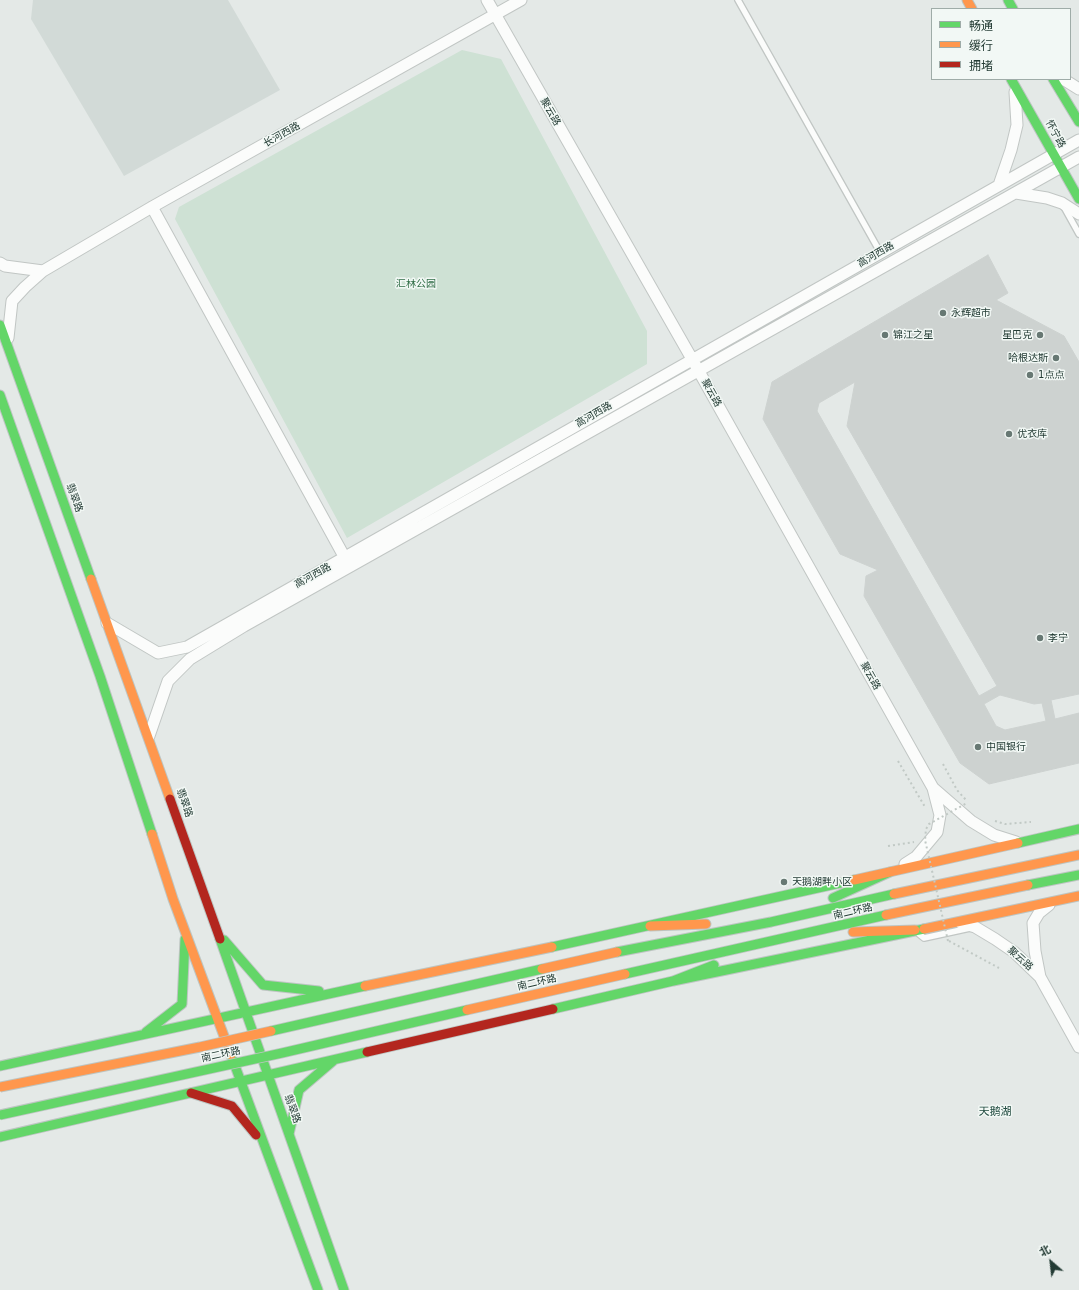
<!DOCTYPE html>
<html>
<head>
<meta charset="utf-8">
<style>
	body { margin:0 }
	#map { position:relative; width:1079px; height:1290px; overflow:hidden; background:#e4e9e7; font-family:"DejaVu Sans","Noto Sans SC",sans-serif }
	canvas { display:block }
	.legend { position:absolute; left:931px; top:8px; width:140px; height:72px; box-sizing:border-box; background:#f2f8f5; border:1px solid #9faca8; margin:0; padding:5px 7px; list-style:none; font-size:12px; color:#233b34 }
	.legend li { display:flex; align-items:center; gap:8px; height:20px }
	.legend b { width:20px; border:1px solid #9faca8 }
	.north { position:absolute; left:1031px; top:1242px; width:40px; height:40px; -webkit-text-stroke:3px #f2f8f5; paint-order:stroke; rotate:332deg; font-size:11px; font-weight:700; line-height:16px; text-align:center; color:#233b34 }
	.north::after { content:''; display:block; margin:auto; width:14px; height:18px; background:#233b34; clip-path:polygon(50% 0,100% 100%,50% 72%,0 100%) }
</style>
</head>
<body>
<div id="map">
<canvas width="1079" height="1290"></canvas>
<ul class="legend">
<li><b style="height:5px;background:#63d668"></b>畅通</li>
<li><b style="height:5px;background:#ff974d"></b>缓行</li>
<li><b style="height:5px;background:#b3261e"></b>拥堵</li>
</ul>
<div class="north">北</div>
</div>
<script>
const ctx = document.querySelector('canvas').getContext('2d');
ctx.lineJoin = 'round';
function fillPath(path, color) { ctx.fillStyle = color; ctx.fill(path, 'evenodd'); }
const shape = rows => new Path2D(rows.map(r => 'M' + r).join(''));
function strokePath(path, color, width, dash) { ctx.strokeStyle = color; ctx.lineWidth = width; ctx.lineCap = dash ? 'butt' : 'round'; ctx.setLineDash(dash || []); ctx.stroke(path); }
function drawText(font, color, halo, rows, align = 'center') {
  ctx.font = font + ' "DejaVu Sans","Noto Sans SC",sans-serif'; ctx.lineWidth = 3; ctx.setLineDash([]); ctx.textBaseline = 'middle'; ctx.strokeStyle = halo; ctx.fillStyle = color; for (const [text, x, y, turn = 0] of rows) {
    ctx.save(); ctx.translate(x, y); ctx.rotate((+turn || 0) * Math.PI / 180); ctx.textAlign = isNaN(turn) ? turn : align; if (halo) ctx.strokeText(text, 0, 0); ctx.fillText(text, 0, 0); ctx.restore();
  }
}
const built = shape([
	[33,0,228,0,280,90,124,176,31,19]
]);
const green = shape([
	[462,50,501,59,647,331,647,364,347,538,175,219,179,207]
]);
const building = shape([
	[988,255,1008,293,996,300,1064,336,1079,362,1079,694,1051,700,1055,719,1079,713,1079,763,989,784,960,763,864,596,866,576,878,570,840,554,763,419,772,382,988,255],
	[855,382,847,426,997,686,979,696,817,411,819,403,855,382],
	[1000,695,1034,704,1042,703,1046,721,1005,730,996,726,984,704,1000,695]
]);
const path = shape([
	[898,761,925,807],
	[943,764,957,790,966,800],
	[995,821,1005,824,1031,822],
	[888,846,914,842],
	[949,941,999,968]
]);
const lane = shape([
	[738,0,880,252],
	[1064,207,1079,234],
	[919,934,924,938,970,928]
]);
const street = shape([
	[487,0,692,359,933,788],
	[1063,79,1079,89],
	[999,185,1011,150,1017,125,1015,92],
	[1016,193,1047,198,1062,203,1079,214],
	[152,207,345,558],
	[0,263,5,266,43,271,25,287,12,301,8,338],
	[43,271,152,207,521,0],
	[107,623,158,653,187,647,1079,140],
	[149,736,168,681,190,659,244,626,1079,157],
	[905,864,916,857,937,832,940,815,933,788,971,821,994,835,1016,842],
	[961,923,975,927,995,939,1014,952,1040,977,1079,1047],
	[1040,977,1035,951,1033,923,1039,913,1049,905]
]);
const fast = shape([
	[1008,0,1013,9],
	[1011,79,1079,199],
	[1053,79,1079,122],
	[0,325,91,579],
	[0,395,100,676,152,834],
	[1018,843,1079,829],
	[1028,885,1079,875],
	[833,898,890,872],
	[220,939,344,1290],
	[224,940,263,985,319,991],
	[552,947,854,880],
	[617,952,771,922,894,894],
	[625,974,886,915],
	[673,981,714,965],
	[553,1009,673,981,924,929],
	[146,1032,182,1004,185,939],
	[231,1055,318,1290],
	[0,1066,365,986],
	[289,1134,299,1090,333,1061],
	[0,1137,367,1052]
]);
const slow = shape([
	[967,0,972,9],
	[91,579,170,799],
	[152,834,173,899,231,1055],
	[854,880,1018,843],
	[894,894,1079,855],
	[886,915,1028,885],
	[650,926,706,924],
	[924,929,1079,896],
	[853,932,915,930],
	[365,986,552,947]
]);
const jam = shape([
	[170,799,220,939],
	[367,1052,553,1009],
	[191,1093,232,1106,256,1135]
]);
const pathBridge = shape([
	[948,941,925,840,926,829,929,824,967,803]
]);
const fastBridge = shape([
	[271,1031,542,969],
	[0,1115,282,1053,467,1010]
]);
const slowBridge = shape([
	[542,969,617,952],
	[467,1010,625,974],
	[0,1087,200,1047,271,1031]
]);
const markers = [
	[943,313,4,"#677873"],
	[885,335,4,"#677873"],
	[1040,335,4,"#677873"],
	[1056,358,4,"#677873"],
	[1030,375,4,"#677873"],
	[1009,434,4,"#677873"],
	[1040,638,4,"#677873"],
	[978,747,4,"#677873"],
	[784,882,4,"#677873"]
];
const streetNames = [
	["聚云路",550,112,60],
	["怀宁路",1055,134,61],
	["长河西路",282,135,-29],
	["高河西路",876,255,-30],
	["聚云路",711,393,61],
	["高河西路",594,415,-30],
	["翡翠路",74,498,70],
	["高河西路",313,576,-29],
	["聚云路",870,676,61],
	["翡翠路",184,803,71],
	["南二环路",853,912,-13],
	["聚云路",1020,959,42],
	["南二环路",537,983,-13],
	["南二环路",221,1055,-12],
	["翡翠路",292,1109,70]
];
const parkNames = [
	["汇林公园",416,284]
];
const poiNames = [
	["永辉超市",951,313],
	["锦江之星",893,335],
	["星巴克",1032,335,"right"],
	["哈根达斯",1048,358,"right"],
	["1点点",1038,375],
	["优衣库",1017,434],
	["李宁",1048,638],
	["中国银行",986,747],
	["天鹅湖畔小区",792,882]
];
const neighbourhoodNames = [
	["天鹅湖",995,1112]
];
fillPath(built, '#d2dad7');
fillPath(green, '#cee1d4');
fillPath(building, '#cdd2d0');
strokePath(building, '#cdd2d0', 1);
strokePath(lane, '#c1c6c4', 8);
strokePath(street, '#c1c6c4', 13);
strokePath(fast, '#bdc5c2', 11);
strokePath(slow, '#bdc5c2', 11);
strokePath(jam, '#bdc5c2', 11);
strokePath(path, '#c1c9c5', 2, [2, 3]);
strokePath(lane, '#fbfcfb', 5.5);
strokePath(street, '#fbfcfb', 11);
strokePath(fast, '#63d668', 9);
strokePath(slow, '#ff974d', 9);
strokePath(jam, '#b3261e', 9);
strokePath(fastBridge, '#bdc5c2', 11, []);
strokePath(slowBridge, '#bdc5c2', 11, []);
strokePath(pathBridge, '#c1c9c5', 2, [2, 3]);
strokePath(fastBridge, '#63d668', 9);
strokePath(slowBridge, '#ff974d', 9);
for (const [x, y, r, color] of markers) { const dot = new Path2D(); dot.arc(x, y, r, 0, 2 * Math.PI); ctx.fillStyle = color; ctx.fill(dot); strokePath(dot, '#f2f8f5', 1.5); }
drawText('10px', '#233b34', '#f2f8f5', streetNames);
drawText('10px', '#316e47', '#f2f8f5', parkNames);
drawText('10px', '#233b34', '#f2f8f5', poiNames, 'left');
drawText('11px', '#214b40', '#f2f8f5', neighbourhoodNames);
</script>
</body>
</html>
